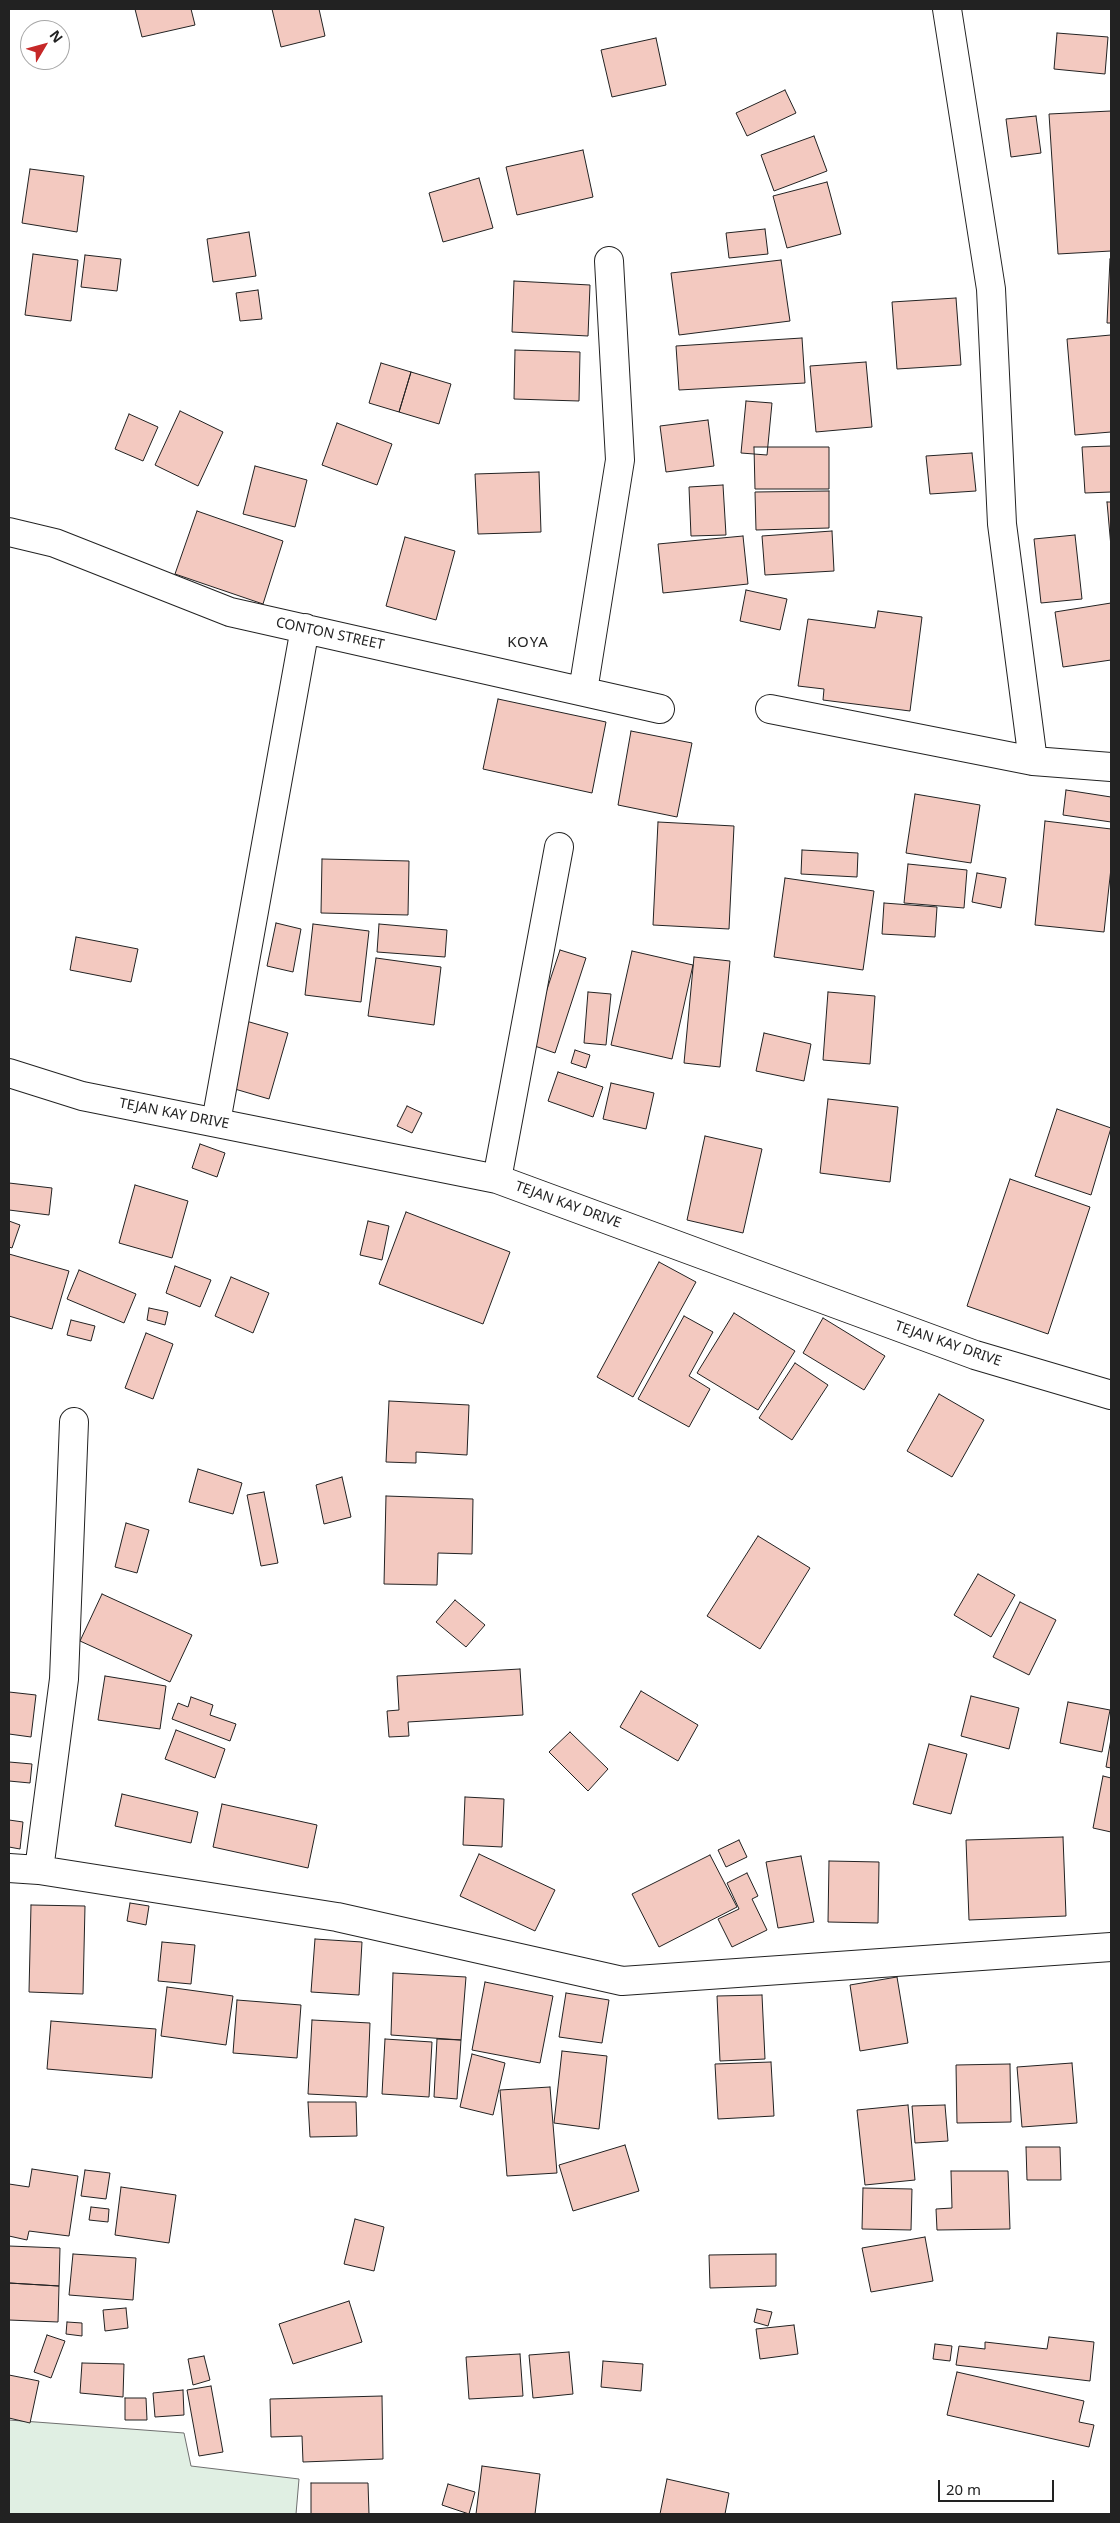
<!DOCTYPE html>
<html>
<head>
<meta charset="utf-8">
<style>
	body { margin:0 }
	#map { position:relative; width:1120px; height:2523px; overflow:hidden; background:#fff; font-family:"Noto Sans",sans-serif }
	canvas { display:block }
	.frame { position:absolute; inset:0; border:10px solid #222; pointer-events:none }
	.north { position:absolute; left:20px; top:20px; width:50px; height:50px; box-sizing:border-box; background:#fff; border:1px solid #a7a7a7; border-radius:50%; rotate:53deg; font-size:14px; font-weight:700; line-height:20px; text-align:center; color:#222 }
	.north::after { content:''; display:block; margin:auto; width:18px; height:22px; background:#c62828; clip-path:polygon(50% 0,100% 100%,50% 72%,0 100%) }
	.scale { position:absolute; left:938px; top:2480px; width:116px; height:22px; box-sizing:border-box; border:2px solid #222; border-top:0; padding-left:6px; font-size:15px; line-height:18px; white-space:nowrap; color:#222; -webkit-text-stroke:4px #fff; paint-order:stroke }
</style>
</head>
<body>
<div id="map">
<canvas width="1120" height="2523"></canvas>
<div class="frame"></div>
<div class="north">N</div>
<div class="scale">20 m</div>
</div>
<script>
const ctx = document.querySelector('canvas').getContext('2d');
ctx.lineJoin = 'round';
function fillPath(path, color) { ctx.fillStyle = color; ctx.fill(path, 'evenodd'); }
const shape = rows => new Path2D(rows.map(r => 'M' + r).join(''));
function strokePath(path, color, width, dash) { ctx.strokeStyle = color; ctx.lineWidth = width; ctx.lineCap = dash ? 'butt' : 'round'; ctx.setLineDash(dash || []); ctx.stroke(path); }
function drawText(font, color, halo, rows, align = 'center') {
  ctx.font = font + ' "Noto Sans",sans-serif'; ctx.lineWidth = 4; ctx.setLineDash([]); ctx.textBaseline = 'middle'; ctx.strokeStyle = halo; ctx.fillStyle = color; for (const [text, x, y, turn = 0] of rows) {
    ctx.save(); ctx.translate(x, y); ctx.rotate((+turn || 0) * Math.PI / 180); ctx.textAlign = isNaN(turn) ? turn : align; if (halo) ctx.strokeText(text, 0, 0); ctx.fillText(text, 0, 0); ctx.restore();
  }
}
const green = shape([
	[9,2420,184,2433,191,2466,299,2479,296,2514,9,2514,9,2420]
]);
const building = shape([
	[135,9,191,9,195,25,142,37,135,9],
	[272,9,319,9,325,36,281,47,272,9],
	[1057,33,1108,37,1105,74,1054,69,1057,33],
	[656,38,666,85,612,97,601,50,656,38],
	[785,90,796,113,747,136,736,113,785,90],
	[1111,111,1111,251,1058,254,1049,114,1111,111],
	[1036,116,1041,153,1011,157,1006,119,1036,116],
	[814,136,827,171,774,191,761,155,814,136],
	[583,150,593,197,517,215,506,167,583,150],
	[30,169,84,176,77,232,22,223,30,169],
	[479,178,493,228,443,242,429,193,479,178],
	[827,182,841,234,787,248,773,196,827,182],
	[765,229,768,254,729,258,726,233,765,229],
	[249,232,256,276,213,282,207,239,249,232],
	[33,254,78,260,71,321,25,315,33,254],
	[85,255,121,259,117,291,81,287,85,255],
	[1110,259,1111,259,1111,323,1107,323,1110,259],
	[781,260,790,321,679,335,671,273,781,260],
	[514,281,590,285,588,336,512,332,514,281],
	[258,290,262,319,240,321,236,293,258,290],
	[956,298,961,365,897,369,892,302,956,298],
	[1111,335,1111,432,1075,435,1067,339,1111,335],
	[802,338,805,383,679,390,676,346,802,338],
	[515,350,580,352,579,401,514,399,515,350],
	[866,362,872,427,816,432,810,366,866,362],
	[381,363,411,372,399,412,369,403,381,363],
	[411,372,451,384,439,424,399,412,411,372],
	[746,401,772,403,767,455,741,453,746,401],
	[180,411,223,432,198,486,155,465,180,411],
	[129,414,158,427,143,461,115,449,129,414],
	[708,420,714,466,666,472,660,426,708,420],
	[337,423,392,444,377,485,322,465,337,423],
	[1111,446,1111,492,1085,493,1082,447,1111,446],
	[754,447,829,447,829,489,755,489,754,447],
	[972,453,976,491,930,494,926,456,972,453],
	[255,466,307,480,295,527,243,514,255,466],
	[539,472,541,532,478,534,475,474,539,472],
	[723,485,726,535,691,536,689,487,723,485],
	[829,491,829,528,756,530,755,492,829,491],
	[1107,502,1111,502,1111,547,1107,502],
	[197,511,283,541,263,604,175,574,197,511],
	[832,531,834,571,765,575,762,536,832,531],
	[1075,535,1082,599,1041,603,1034,539,1075,535],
	[743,536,748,584,663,593,658,544,743,536],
	[405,537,455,551,436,620,386,606,405,537],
	[746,590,787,599,780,630,740,621,746,590],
	[1111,603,1111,660,1063,667,1055,612,1111,603],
	[878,611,922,617,910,711,823,700,824,689,798,686,808,619,875,628,878,611],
	[498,699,606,722,592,793,483,769,498,699],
	[631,731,692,743,677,817,618,805,631,731],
	[1066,790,1111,797,1111,822,1063,815,1066,790],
	[915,794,980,805,971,863,906,853,915,794],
	[1045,821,1111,829,1111,868,1104,932,1035,925,1045,821],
	[658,822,734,826,729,929,653,925,658,822],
	[802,850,858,853,857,877,801,874,802,850],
	[322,859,409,861,408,915,321,913,322,859],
	[908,864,967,870,964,908,904,903,908,864],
	[977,873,1006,878,1001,908,972,902,977,873],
	[785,878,874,891,863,970,774,957,785,878],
	[884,903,937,907,935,937,882,934,884,903],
	[276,923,301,929,293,972,267,966,276,923],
	[313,924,369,931,361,1002,305,995,313,924],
	[379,924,447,930,445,957,377,952,379,924],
	[76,937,138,949,131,982,70,970,76,937],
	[560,950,586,958,555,1053,529,1044,560,950],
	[632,951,693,965,672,1059,611,1045,632,951],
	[694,957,730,961,720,1067,684,1063,694,957],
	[376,958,441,967,434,1025,368,1016,376,958],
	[588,992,611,994,606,1045,584,1043,588,992],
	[828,992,875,996,870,1064,823,1060,828,992],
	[246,1021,288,1033,269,1099,228,1087,246,1021],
	[764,1033,811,1044,804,1081,756,1071,764,1033],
	[575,1050,590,1055,586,1068,571,1063,575,1050],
	[558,1072,603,1087,593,1117,548,1101,558,1072],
	[611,1083,654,1093,646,1129,603,1119,611,1083],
	[828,1099,898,1107,890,1182,820,1173,828,1099],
	[407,1106,422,1113,412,1133,397,1126,407,1106],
	[1057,1109,1111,1128,1091,1195,1035,1176,1057,1109],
	[705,1136,762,1149,743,1233,687,1220,705,1136],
	[200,1144,225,1153,217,1177,192,1168,200,1144],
	[1010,1179,1090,1207,1048,1334,967,1306,1010,1179],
	[9,1183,52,1188,49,1215,9,1210,9,1183],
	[135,1185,188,1201,172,1258,119,1243,135,1185],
	[406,1212,510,1252,483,1324,379,1284,406,1212],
	[9,1221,20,1225,12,1248,9,1247,9,1221],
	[368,1221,389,1226,382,1260,360,1255,368,1221],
	[9,1254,69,1271,52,1329,9,1316,9,1254],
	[659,1262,696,1282,633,1397,597,1377,659,1262],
	[175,1266,211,1280,200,1307,166,1293,175,1266],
	[79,1270,136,1294,124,1323,67,1299,79,1270],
	[231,1277,269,1293,253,1333,215,1316,231,1277],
	[149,1308,168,1312,165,1325,147,1320,149,1308],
	[734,1313,795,1351,758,1410,697,1373,734,1313],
	[684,1316,713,1332,689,1376,710,1389,689,1427,638,1399,684,1316],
	[823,1318,885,1356,864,1390,803,1353,823,1318],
	[71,1320,95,1326,91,1341,67,1335,71,1320],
	[146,1333,173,1344,153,1399,125,1388,146,1333],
	[795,1363,828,1385,792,1440,759,1418,795,1363],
	[939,1394,984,1420,952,1477,907,1451,939,1394],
	[389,1401,469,1405,467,1455,416,1452,416,1463,386,1462,389,1401],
	[198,1469,242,1483,233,1514,189,1502,198,1469],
	[342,1477,351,1517,324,1524,316,1485,342,1477],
	[264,1492,278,1563,261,1566,247,1495,264,1492],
	[386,1496,473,1499,472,1554,438,1553,437,1585,384,1584,386,1496],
	[126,1523,149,1530,137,1573,115,1567,126,1523],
	[758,1536,810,1568,760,1649,707,1616,758,1536],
	[978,1574,1015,1595,991,1637,954,1615,978,1574],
	[102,1594,192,1635,170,1682,80,1641,102,1594],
	[455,1600,485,1625,466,1647,436,1622,455,1600],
	[1020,1602,1056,1620,1029,1675,993,1657,1020,1602],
	[520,1669,523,1715,408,1722,409,1736,389,1737,387,1711,399,1710,397,1676,520,1669],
	[105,1676,166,1686,160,1729,98,1720,105,1676],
	[641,1691,698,1725,678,1761,620,1727,641,1691],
	[9,1692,36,1695,31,1737,9,1734,9,1692],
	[971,1696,1019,1708,1009,1749,961,1736,971,1696],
	[191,1697,213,1705,210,1715,236,1724,230,1741,172,1719,178,1703,188,1707,191,1697],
	[1068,1702,1110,1710,1102,1752,1060,1743,1068,1702],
	[176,1730,225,1749,215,1778,165,1759,176,1730],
	[570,1732,608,1769,588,1791,549,1752,570,1732],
	[1111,1739,1111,1768,1106,1767,1111,1739],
	[929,1744,967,1754,951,1814,913,1804,929,1744],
	[9,1762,32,1764,30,1783,9,1781,9,1762],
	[1103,1776,1111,1778,1111,1832,1093,1828,1103,1776],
	[122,1794,198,1812,191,1843,115,1826,122,1794],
	[465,1797,504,1799,502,1847,463,1845,465,1797],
	[222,1804,317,1825,308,1868,213,1847,222,1804],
	[9,1820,23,1822,20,1849,9,1847,9,1820],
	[1063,1837,1066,1916,969,1920,966,1840,1063,1837],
	[739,1840,747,1857,726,1867,718,1850,739,1840],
	[479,1854,555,1890,535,1931,460,1896,479,1854],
	[710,1855,737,1907,659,1947,632,1894,710,1855],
	[801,1856,814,1922,778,1928,766,1862,801,1856],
	[829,1861,879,1862,878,1923,828,1922,829,1861],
	[747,1873,758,1896,752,1899,767,1930,732,1947,718,1919,739,1909,727,1883,747,1873],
	[130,1903,149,1906,146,1925,127,1921,130,1903],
	[31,1905,85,1906,83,1994,29,1992,31,1905],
	[315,1939,362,1942,359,1995,311,1992,315,1939],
	[162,1942,195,1945,191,1984,158,1981,162,1942],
	[393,1973,466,1977,461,2040,391,2035,393,1973],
	[897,1977,908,2043,860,2051,850,1985,897,1977],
	[485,1982,553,1996,540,2063,472,2050,485,1982],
	[167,1987,233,1996,226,2045,161,2036,167,1987],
	[566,1993,609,2000,602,2043,559,2037,566,1993],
	[762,1995,765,2059,720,2061,717,1996,762,1995],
	[237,2000,301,2005,297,2058,233,2053,237,2000],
	[312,2020,370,2023,367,2097,308,2094,312,2020],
	[51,2021,156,2029,152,2078,47,2069,51,2021],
	[385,2039,432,2042,429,2097,382,2094,385,2039],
	[437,2039,461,2040,457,2099,434,2097,437,2039],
	[562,2051,607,2056,599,2129,554,2123,562,2051],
	[472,2054,505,2063,493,2115,460,2107,472,2054],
	[771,2062,774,2116,718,2119,715,2064,771,2062],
	[1072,2063,1077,2123,1022,2127,1017,2067,1072,2063],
	[1010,2064,1011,2122,957,2123,956,2065,1010,2064],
	[550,2087,557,2173,507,2176,500,2090,550,2087],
	[308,2102,356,2102,357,2136,310,2137,308,2102],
	[908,2105,915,2180,865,2185,857,2110,908,2105],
	[945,2105,948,2141,915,2143,912,2106,945,2105],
	[625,2145,639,2191,573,2211,559,2165,625,2145],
	[1026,2147,1060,2147,1061,2180,1027,2180,1026,2147],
	[32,2169,78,2176,69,2236,29,2231,27,2240,9,2236,9,2184,29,2187,32,2169],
	[85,2170,110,2173,106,2199,81,2196,85,2170],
	[951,2171,1008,2171,1010,2229,937,2230,936,2209,952,2208,951,2171],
	[121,2187,176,2195,169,2243,115,2235,121,2187],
	[863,2188,912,2189,911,2230,862,2229,863,2188],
	[91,2207,109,2209,108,2222,89,2220,91,2207],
	[355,2219,384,2227,374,2271,344,2264,355,2219],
	[925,2237,933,2281,871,2292,862,2248,925,2237],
	[9,2246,60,2248,59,2286,9,2283,9,2246],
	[73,2254,136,2258,133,2300,69,2295,73,2254],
	[776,2254,776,2286,710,2288,709,2255,776,2254],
	[9,2283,59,2286,58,2322,9,2320,9,2283],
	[349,2301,362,2342,293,2364,279,2324,349,2301],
	[126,2308,128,2328,105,2331,103,2310,126,2308],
	[757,2309,772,2312,768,2326,754,2322,757,2309],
	[67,2322,82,2323,82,2336,66,2334,67,2322],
	[794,2325,798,2354,760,2359,756,2329,794,2325],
	[47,2335,65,2341,51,2378,34,2372,47,2335],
	[1049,2337,1094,2342,1090,2381,956,2365,959,2346,985,2349,985,2342,1047,2349,1049,2337],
	[935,2344,952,2346,950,2361,933,2359,935,2344],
	[569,2352,573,2394,533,2398,529,2355,569,2352],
	[520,2354,523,2396,469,2399,466,2357,520,2354],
	[204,2356,210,2380,193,2385,188,2359,204,2356],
	[603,2361,643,2364,641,2391,601,2387,603,2361],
	[82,2363,124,2364,123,2397,80,2393,82,2363],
	[957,2372,1084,2401,1079,2422,1094,2425,1089,2447,947,2415,957,2372],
	[9,2375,39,2381,30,2423,9,2418,9,2375],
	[211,2386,223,2452,199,2456,187,2390,211,2386],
	[183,2390,184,2415,155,2417,153,2393,183,2390],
	[382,2396,383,2459,303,2462,302,2436,271,2437,270,2399,382,2396],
	[125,2398,146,2398,147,2420,125,2420,125,2398],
	[482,2466,540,2474,535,2514,476,2514,482,2466],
	[667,2479,729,2493,725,2514,660,2514,667,2479],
	[311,2483,368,2483,369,2514,311,2514,311,2483],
	[448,2484,475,2492,469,2514,442,2505,448,2484]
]);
const minor = shape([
	[947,9,991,289,1002,524,1033,761,1111,767],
	[9,532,55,543,230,612,660,709],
	[583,691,620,460,609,261],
	[770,709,1033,761],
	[9,1073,82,1096,497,1179,975,1355,1111,1395],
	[216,1122,305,628],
	[497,1179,559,847],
	[9,1868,39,1870,337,1917,622,1981,1111,1947],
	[39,1870,64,1679,74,1422]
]);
const streetNames = [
	["CONTON STREET",330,634,12],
	["TEJAN KAY DRIVE",174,1114,11],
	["TEJAN KAY DRIVE",568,1205,20],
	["TEJAN KAY DRIVE",948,1344,19]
];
const neighbourhoodNames = [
	["KOYA",528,643]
];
fillPath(green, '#e0efe3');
strokePath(green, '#6f6f6f', 1);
fillPath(building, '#f3c9c0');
strokePath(building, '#222', 1);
strokePath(minor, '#222', 30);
strokePath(minor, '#fff', 28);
drawText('14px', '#222', '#fff', streetNames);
ctx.letterSpacing = '1px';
drawText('15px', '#222', '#fff', neighbourhoodNames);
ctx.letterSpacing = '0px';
</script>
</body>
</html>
